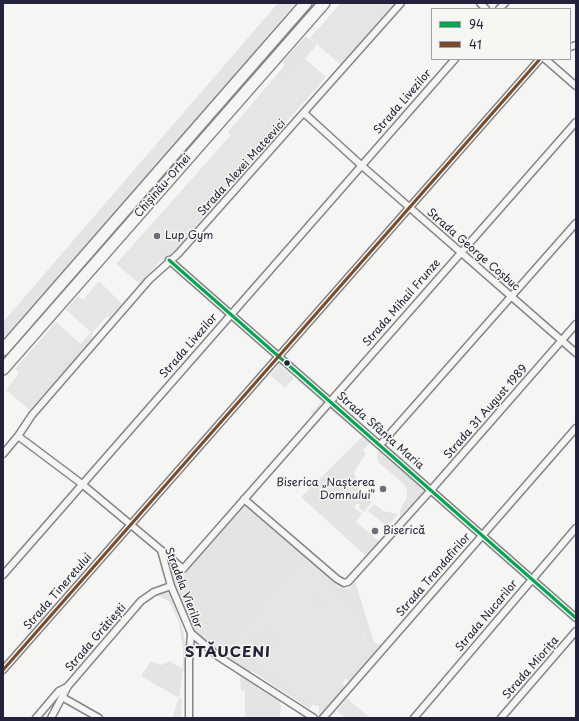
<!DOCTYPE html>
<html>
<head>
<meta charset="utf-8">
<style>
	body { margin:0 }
	#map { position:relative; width:579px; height:721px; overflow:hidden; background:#f5f5f3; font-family:"Playpen Sans",sans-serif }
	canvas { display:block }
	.frame { position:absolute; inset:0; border:4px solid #22223b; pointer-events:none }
	.legend { position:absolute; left:431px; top:8px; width:140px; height:52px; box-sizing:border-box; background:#f6f6f2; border:1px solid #a1a1a9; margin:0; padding:5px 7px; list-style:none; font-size:12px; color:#22223b }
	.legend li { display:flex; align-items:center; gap:8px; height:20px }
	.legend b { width:20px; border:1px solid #a1a1a9 }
</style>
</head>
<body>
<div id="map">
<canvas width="579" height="721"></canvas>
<div class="frame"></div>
<ul class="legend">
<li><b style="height:5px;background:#00a651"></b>94</li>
<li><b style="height:5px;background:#7a4b2a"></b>41</li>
</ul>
</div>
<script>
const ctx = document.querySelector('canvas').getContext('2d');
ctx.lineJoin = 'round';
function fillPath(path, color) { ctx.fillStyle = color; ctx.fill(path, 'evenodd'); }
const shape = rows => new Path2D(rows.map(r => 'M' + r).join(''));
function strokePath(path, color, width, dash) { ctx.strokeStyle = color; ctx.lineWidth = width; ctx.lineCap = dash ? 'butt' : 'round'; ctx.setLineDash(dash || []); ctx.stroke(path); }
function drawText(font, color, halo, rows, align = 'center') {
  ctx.font = font + ' "Playpen Sans",sans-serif'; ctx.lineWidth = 3; ctx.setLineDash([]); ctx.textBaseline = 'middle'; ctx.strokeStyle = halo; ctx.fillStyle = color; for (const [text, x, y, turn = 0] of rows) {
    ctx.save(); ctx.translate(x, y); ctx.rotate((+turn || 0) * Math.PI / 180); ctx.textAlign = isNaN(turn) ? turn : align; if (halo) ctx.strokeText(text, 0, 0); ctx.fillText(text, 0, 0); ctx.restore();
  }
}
const built = shape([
	[341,3,395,3,341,65,310,38],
	[305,59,326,77,232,183,184,241,171,255,163,261,161,260,140,284,116,264,231,135,228,132,275,77,283,84],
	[99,281,122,304,109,318,107,316,92,333,66,310,78,296,83,300],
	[56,322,81,344,41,390,44,393,30,410,6,390,19,373,15,369],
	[279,364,294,378,285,388,270,375],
	[306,559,357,619,371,650,321,707,302,701,232,643],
	[347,698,369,717,368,718,346,718,337,711]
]);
const green = shape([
	[278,3,295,3,239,70,3,340,3,322],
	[306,36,317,45,283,84,275,77,285,65,282,62],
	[91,332,93,334,91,336,94,339,46,394,41,390],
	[300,379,324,401,313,415,311,413,322,401,297,380],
	[329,407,332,408,374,444,375,447,370,443,363,450,366,453,354,472,359,488,372,502,364,512,359,508,360,504,355,504,355,508,362,514,356,522,379,541,366,556,301,497,363,436,330,409,314,427,312,426],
	[378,450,381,450,426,489,392,530,390,529,400,517,400,510,407,497,407,490,404,484,379,463,377,458],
	[245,504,339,587,349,589,355,581,374,643,382,645,350,682,346,678,371,649,357,619,306,559,233,643,302,700,313,703,310,709,252,671,251,673,229,658,230,654,226,651,222,654,194,631,187,618,165,557,184,575],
	[374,504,383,511,397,514,388,527,368,511],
	[164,591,170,593,184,634,187,673,183,670,179,698,182,699,181,718,172,718,179,698,141,676,151,661,161,665,170,661,183,669,183,650,179,623,172,607,169,601,154,594],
	[317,596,323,606,315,610,309,601],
	[272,627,282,644,254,660,244,642],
	[240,676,279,701,281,706,280,718,245,718,245,691,241,691],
	[343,682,344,689,321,716,319,715,319,705,321,707]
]);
const street = shape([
	[480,3,486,9],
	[499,9,505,3],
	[570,47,576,45],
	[545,59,576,86],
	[304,113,361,165,576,353],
	[169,260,576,618],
	[18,436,82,484,161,550,171,586,191,633,219,657,314,718],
	[380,445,576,223],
	[3,454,18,436,32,415,149,280,178,254,401,3],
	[244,499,337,579,344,583,348,582,431,490,576,324],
	[161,550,183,569,576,122],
	[3,575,455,59],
	[3,670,540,59],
	[62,697,99,718],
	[36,718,59,691,67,687],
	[51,718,68,686,141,601,154,592,171,586],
	[189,718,189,661,191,633],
	[323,718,576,428],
	[414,718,576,528],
	[501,718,576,631]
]);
const highway = shape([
	[3,350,306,3],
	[3,369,324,3]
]);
const bus1 = shape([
	[169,260,576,618]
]);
const bus2 = shape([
	[3,670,540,59]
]);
const markers = [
	[157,236,4,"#6c6c7b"],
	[287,363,3.5,"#22223b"],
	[383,489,4,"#6c6c7b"],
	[375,531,4,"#6c6c7b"]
];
const streetNames = [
	["Strada Livezilor",403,102,-49],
	["Strada Alexei Mateevici",242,168,-48],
	["Chișinău-Orhei",163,186,-49],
	["Strada George Coșbuc",473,250,41],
	["Strada Mihail Frunze",402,303,-49],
	["Strada Livezilor",189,346,-49],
	["Strada 31 August 1989",486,412,-49],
	["Strada Sfânta Maria",380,431,41],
	["Strada Trandafirilor",434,575,-49],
	["Stradela Vierilor",183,588,69],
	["Strada Tineretului",58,592,-49],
	["Strada Nucarilor",487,616,-50],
	["Strada Grătiești",96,638,-49],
	["Strada Miorița",531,668,-49]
];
const poiNames = [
	["Lup Gym",165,236],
	["Biserica „Nașterea",375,483,"right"],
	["Domnului”",375,496,"right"],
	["Biserică",383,531]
];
const districtNames = [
	["STĂUCENI",228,653]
];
fillPath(built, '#e5e5e4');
fillPath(green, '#e4e4e4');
strokePath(street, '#858589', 9);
strokePath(highway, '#858589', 14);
strokePath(street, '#f5f5f3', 6);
strokePath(highway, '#f5f5f3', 11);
strokePath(bus1, '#00a651', 3);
strokePath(bus2, '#7a4b2a', 3);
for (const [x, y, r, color] of markers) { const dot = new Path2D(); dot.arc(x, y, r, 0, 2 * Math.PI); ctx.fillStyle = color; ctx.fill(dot); strokePath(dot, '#f6f6f2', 1.5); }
drawText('11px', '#22223b', '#f6f6f2', streetNames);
drawText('11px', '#22223b', '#f6f6f2', poiNames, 'left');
ctx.letterSpacing = '1px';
drawText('bold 15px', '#22223b', '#f6f6f2', districtNames);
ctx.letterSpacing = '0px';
</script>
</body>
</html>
